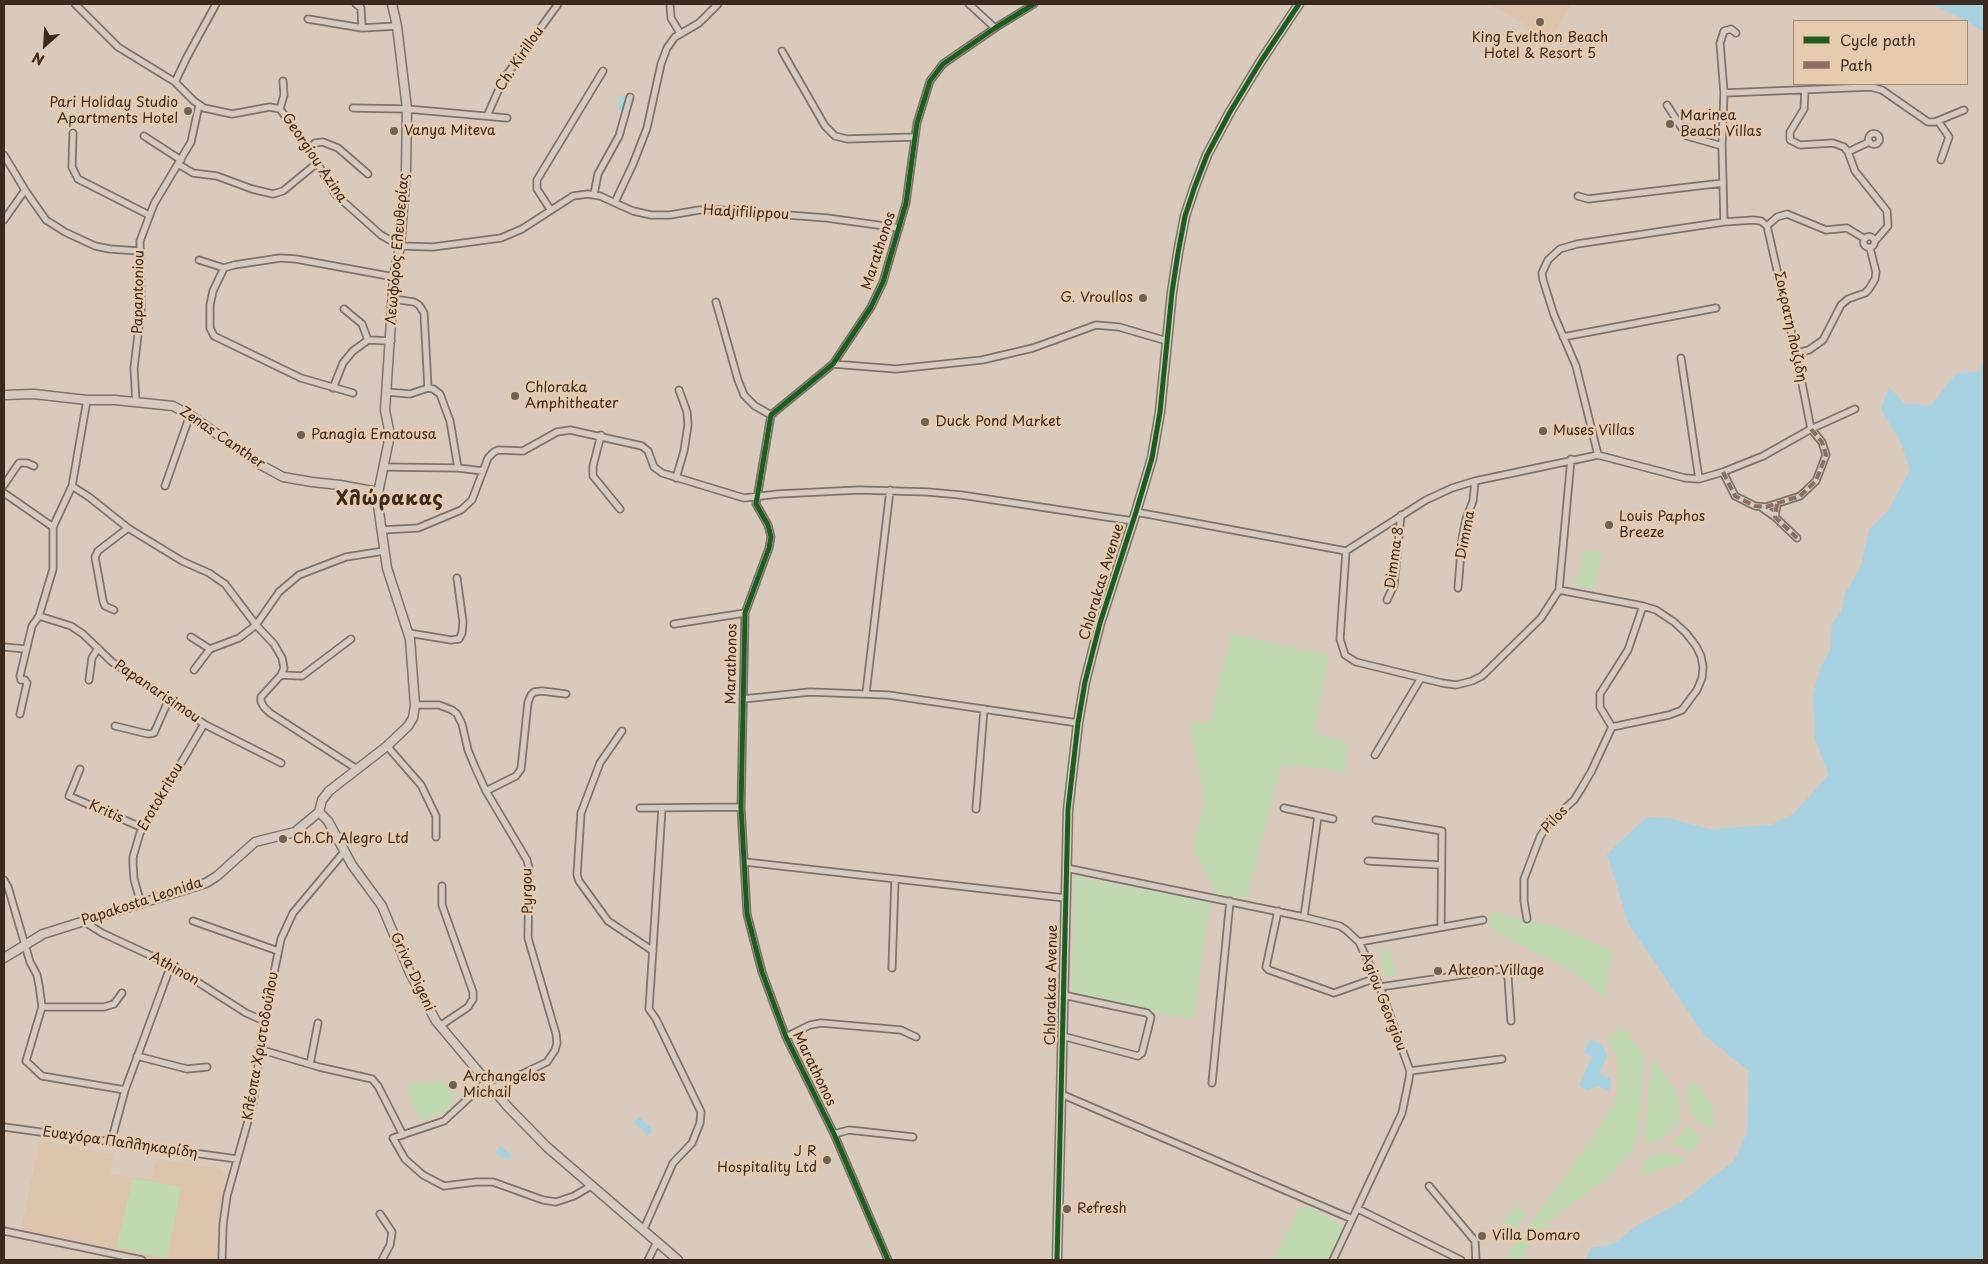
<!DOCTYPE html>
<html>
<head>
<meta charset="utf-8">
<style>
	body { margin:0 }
	#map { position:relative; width:1988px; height:1264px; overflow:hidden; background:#d9cabb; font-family:"Playpen Sans",sans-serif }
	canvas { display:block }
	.frame { position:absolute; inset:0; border:5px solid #3b2a1e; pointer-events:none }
	.legend { position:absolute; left:1793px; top:20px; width:175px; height:65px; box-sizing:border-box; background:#e6cbae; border:1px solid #a28b74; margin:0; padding:6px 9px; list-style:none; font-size:15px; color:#3b2a1e }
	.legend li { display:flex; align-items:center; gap:10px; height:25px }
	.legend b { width:25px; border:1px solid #a28b74 }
	.north { position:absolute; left:20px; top:20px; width:50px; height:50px; -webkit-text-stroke:4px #e6cbae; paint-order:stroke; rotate:206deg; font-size:14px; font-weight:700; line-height:20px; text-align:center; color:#3b2a1e }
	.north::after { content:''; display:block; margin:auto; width:18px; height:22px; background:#3b2a1e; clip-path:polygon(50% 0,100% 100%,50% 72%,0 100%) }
</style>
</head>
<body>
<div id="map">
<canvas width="1988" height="1264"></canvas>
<div class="frame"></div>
<ul class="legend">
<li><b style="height:6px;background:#1b5e20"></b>Cycle path</li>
<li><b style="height:6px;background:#8d6e63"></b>Path</li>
</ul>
<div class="north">N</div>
</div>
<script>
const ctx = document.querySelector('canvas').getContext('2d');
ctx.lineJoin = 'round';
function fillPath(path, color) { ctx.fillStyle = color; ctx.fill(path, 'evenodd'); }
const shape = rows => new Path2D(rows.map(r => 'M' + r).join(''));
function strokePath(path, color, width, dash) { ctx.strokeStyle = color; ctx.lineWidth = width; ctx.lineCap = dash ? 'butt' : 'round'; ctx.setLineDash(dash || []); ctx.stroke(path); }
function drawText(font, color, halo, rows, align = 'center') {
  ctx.font = font + ' "Playpen Sans",sans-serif'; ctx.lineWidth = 5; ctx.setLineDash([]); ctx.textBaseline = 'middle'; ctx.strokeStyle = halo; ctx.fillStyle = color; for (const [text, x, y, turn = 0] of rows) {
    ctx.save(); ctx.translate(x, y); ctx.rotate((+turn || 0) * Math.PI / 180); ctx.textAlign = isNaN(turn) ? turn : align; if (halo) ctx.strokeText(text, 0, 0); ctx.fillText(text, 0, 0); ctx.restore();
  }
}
const built = shape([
	[1489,4,1572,4,1550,39],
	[40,1140,113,1155,110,1174,152,1180,155,1163,159,1159,221,1169,226,1175,217,1260,157,1260,21,1229]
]);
const green = shape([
	[1585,549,1603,553,1594,590,1575,585],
	[1231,634,1329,655,1314,733,1347,743,1346,771,1282,764,1247,898,1215,894,1193,846,1205,801,1189,721,1209,723],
	[1075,876,1210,902,1194,1020,1072,992],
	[1492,912,1562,928,1611,951,1605,999,1581,977,1514,942,1489,926],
	[1390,949,1396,974,1385,977,1379,952],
	[1621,1026,1641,1051,1644,1060,1636,1144,1609,1177,1556,1216,1533,1237,1521,1260,1505,1260,1506,1256,1531,1222,1566,1176,1613,1106,1619,1087,1617,1058,1606,1038],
	[1652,1059,1666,1076,1678,1096,1680,1112,1678,1122,1668,1133,1654,1143,1643,1144],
	[442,1082,456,1094,448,1110,421,1121,411,1102,408,1083],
	[1688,1085,1700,1085,1712,1106,1715,1128,1705,1127,1691,1114,1688,1104],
	[1686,1125,1700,1135,1700,1142,1696,1149,1690,1151,1670,1144,1681,1134],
	[1664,1152,1678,1155,1684,1159,1685,1163,1640,1176,1644,1164,1649,1157,1657,1153],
	[133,1178,181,1187,167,1259,116,1247],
	[1309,1206,1343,1225,1341,1233,1327,1260,1283,1260,1274,1257,1298,1209],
	[1516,1207,1527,1216,1506,1241,1495,1232]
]);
const water = shape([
	[1931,4,1984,4,1984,32,1967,21],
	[619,95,628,97,623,112,619,111],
	[1984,360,1984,1260,1585,1260,1591,1248,1614,1244,1636,1226,1681,1202,1734,1161,1747,1133,1749,1071,1705,1036,1629,925,1607,854,1647,817,1668,818,1709,829,1771,825,1793,814,1829,775,1815,740,1813,694,1821,667,1830,650,1832,624,1841,612,1845,594,1861,566,1869,530,1888,511,1910,470,1900,440,1881,410,1889,387,1905,404,1931,405,1957,373,1979,372],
	[1590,1039,1603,1045,1607,1057,1599,1074,1610,1079,1611,1085,1608,1091,1598,1086,1587,1090,1579,1086,1592,1057,1584,1053],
	[640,1117,646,1124,651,1126,652,1132,647,1136,642,1128,638,1127,634,1122],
	[501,1146,512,1156,508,1159,495,1153]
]);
const street = shape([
	[75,4,118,47,175,82,194,101,204,108,232,114,270,107,280,109,309,149,336,195,381,235,400,246,433,247,501,238,522,229,573,196,588,194,600,196,633,211,651,215,670,215,699,210,721,210,827,218,899,228],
	[356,4,361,8,362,28,397,26],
	[670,4,671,18,680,33],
	[969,4,995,28],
	[308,19,362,28],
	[782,51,825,126,835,136,847,139,915,137],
	[175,82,187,57,216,4],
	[1805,90,1804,109,1790,132,1790,140,1800,145,1833,143,1844,147,1848,152,1855,171,1887,211,1888,226,1875,241],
	[1724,93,1871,87,1882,90,1928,122,1935,122,1964,110],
	[1667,105,1687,136,1722,146],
	[353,108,407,109,507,118],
	[280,109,284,95,283,81],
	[487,116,503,80,558,4],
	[1938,121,1949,137,1941,160],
	[73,133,72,167,78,179,149,215],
	'1868.5 139a5.5 5.5 0 1 1 11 0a5.5 5.5 0 1 1-11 0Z',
	[144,136,181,160],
	[309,149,315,143,323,142,338,148,368,174],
	[1848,152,1869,142],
	[4,155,25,190,46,220,65,232,95,246,110,249,139,251],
	[178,164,193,173,217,176,252,189,273,194,283,191,317,163],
	[594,194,598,174,619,136,630,97],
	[1578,196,1588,199,1723,183],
	[615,202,633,164,647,128,661,64,667,48,675,37,699,23,718,4],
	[550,209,537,189,537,180,603,71],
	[4,220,25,190],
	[1724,222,1722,146,1724,93,1720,43,1724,31,1731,29,1736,33],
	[1767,226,1796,353,1811,429],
	[1767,226,1777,217,1787,214,1826,230,1847,228,1865,239],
	'1863.5 242a5.5 5.5 0 1 1 11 0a5.5 5.5 0 1 1-11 0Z',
	[199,260,224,268,234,265,280,258,296,259,394,277],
	[224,268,213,291,210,305,210,328,214,336,301,378,353,393],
	[393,299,414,302,419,305,424,313,428,388],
	[716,302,738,380,744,395,755,406,771,415],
	[344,309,362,324,368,340,391,341],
	[1563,337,1716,308],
	[1796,353,1809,350,1823,340,1841,305,1848,299,1865,293,1869,289,1875,279,1876,272,1870,248],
	[1681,358,1699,479],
	[833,364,896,369,982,360,1033,348,1096,325,1119,327,1167,341],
	[333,388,343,363,353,351,368,340],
	[387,392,410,394,428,388,433,389,440,394,450,421,458,468],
	[136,403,134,368,141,310,140,241,154,204,191,142,199,105],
	[601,435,593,466,593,476,620,509],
	[1598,455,1576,366,1554,315,1543,280,1542,273,1548,260,1560,249,1577,244,1724,222,1753,220,1761,221,1767,226],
	[383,467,458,468,483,471],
	[1723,472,1735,496,1755,506,1766,507,1800,496,1816,481,1826,455,1822,442,1811,429],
	[676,478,684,451,688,425,687,412,679,390],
	[4,485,19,463,27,463,34,466],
	[72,486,89,497,128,528,182,561,209,573,225,584,256,625,274,644,282,658,284,668,281,675,261,697,261,702,264,707,270,713,357,769],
	[165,486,190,415],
	[4,493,53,527],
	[1777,504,1775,517,1797,538],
	[1761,507,1775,517],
	[1136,512,1346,551,1426,500,1452,488,1475,481,1598,455,1685,478,1699,479,1723,472,1763,456,1811,429,1855,409],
	[382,530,418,528,461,510,472,500,488,458,494,452,498,450,523,451,557,432,570,430,642,446,648,451,654,467,662,473,744,498,778,494,859,490,928,492,961,495,1133,521],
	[1346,551,1340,639,1345,655,1356,662,1442,683,1456,685,1472,681,1482,676,1541,618,1559,590,1571,459],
	[1458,588,1462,539,1466,519,1473,501,1475,481],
	[1559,590,1643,606,1656,610,1674,622,1686,633,1696,646,1701,656,1703,667,1702,678,1697,690,1682,710,1669,715,1612,727,1600,707,1600,694,1628,650,1643,606],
	[1387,600,1394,585,1401,515],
	[114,610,105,606,103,601,95,557,98,551,128,528],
	[39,616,71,626,83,634,112,662,169,699,204,724,281,763],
	[674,624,745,613],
	[409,633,451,640,459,639,462,633,463,622,457,578],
	[191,637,210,649],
	[4,647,26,649],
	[194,670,210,649,239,638,256,625,279,592,299,575,346,557,384,551],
	[281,675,302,676,351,639],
	[89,680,92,658,98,648],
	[866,693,890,490],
	[743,699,810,692,888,695,1078,723],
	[415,705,439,705,452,710,457,714,462,724,468,750,475,767,486,791,527,860,529,868,528,938,556,1034,557,1043,555,1050,547,1062,493,1088],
	[20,714,27,683,25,680,21,680,20,676,32,626,39,616,53,569,53,527,72,486,87,400],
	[115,726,148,734,154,733,169,699],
	[622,731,600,763,581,813,577,875,579,881,608,921,653,951],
	[387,746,421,785,436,816,436,837],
	[1375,755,1421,678],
	[80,769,69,796,143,828],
	[486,791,516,776,521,769,528,702,531,695,534,692,542,691,566,694],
	[640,808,741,807],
	[1284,808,1333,819],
	[976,809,984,709],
	[1376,820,1442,831,1441,927],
	[1368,861,1441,865],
	[745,862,1065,898],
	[1066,868,1304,917,1340,926,1346,930,1359,942,1380,987,1410,1071,1409,1079,1402,1113,1333,1260],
	[4,880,8,887,30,962,37,975,39,985,42,1007,26,1061,42,1076,125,1090],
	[141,904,134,879,133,865,133,857,140,833,204,724],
	[1278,911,1266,967,1269,970,1334,993,1376,978],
	[1304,917,1318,816],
	[1527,919,1524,901,1524,879,1540,837,1548,824,1574,800,1581,789,1591,772,1612,727],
	[83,921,102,933,171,965,246,1013,264,1021],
	[193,921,278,951],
	[1359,942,1483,920],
	[892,968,895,879],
	[1380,987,1502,969,1508,977,1511,1021],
	[42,1007,104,1007,114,1004,122,993],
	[440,1026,468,1007,473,999,473,992,442,905,442,886],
	[1062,1036,1138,1056,1142,1053,1151,1017,1147,1013,1063,995],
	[786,1037,810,1025,821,1023,901,1030,916,1037],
	[259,1049,319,1067,372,1079,378,1086,403,1135],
	[137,1056,187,1069,207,1067],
	[310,1064,318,1023],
	[1410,1071,1502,1059],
	[487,1081,444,1121,393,1138,405,1159,423,1175,444,1186,476,1182,493,1182,543,1200,556,1202,574,1196,591,1186],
	[1212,1083,1230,901],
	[1061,1094,1352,1219],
	[4,1127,237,1159],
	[834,1134,849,1130,913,1137],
	[111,1142,125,1090,171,965],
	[1429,1186,1475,1241,1476,1260],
	[1358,1209,1461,1260],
	[380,1214,392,1232,390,1245,382,1260],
	[4,1231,142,1260],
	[643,1231,673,1163,692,1143,700,1123,701,1112,656,1019,649,1009,662,808],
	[222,1260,223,1225,227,1196,253,1103,264,1021,281,939,293,913,344,852],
	[648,1260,657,1242],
	[888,1260,834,1134,786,1037,762,972,747,914,741,807,745,613,769,548,771,537,768,525,756,504,771,415,833,364,871,307,883,282,906,203,917,123,930,81,943,64,995,28,1034,4]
]);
const secondary = shape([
	[4,395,34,394,87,400,115,400,173,406,190,415,261,465,283,477,312,482,340,485,378,492],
	[319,812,328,821,352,865,382,906,410,973,436,1021,508,1107,547,1147,678,1260],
	[4,958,43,934,206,883,217,876,255,842,295,832,319,812,322,800,329,791,387,746,408,726,413,718,415,705,410,639,387,568,377,498,390,435,385,410,394,277,400,246,406,171,407,109,397,26,392,4],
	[1057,1260,1068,810,1078,723,1085,682,1100,623,1136,512,1152,458,1160,412,1172,292,1178,253,1185,216,1195,186,1207,155,1230,112,1261,61,1299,4]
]);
const quiet = shape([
	[1723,472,1735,496,1755,506,1766,507,1800,496,1816,481,1826,455,1822,442,1811,429],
	[1777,504,1775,517,1797,538]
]);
const cycleway = shape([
	[888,1260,834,1134,786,1037,762,972,747,914,741,807,745,613,769,548,771,537,768,525,756,504,771,415,833,364,871,307,883,282,906,203,917,123,930,81,943,64,995,28,1034,4],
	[1057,1260,1068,810,1078,723,1085,682,1100,623,1136,512,1152,458,1160,412,1172,292,1178,253,1185,216,1195,186,1207,155,1230,112,1261,61,1299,4]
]);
const markers = [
	[1540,22,5,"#726255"],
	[188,111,5,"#726255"],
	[1670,124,5,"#726255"],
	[394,131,5,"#726255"],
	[1143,298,5,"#726255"],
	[515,396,5,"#726255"],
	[925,422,5,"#726255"],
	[1543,431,5,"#726255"],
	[301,435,5,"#726255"],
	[1609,525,5,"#726255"],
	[283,839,5,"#726255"],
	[1438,971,5,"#726255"],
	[453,1085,5,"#726255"],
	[827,1160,5,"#726255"],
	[1067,1209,5,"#726255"],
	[1482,1236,5,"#726255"]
];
const poiNames = [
	["King Evelthon Beach",1540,38,"center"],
	["Hotel & Resort 5",1540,54,"center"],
	["Pari Holiday Studio",178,103,"right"],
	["Apartments Hotel",178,119,"right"],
	["Marinea",1680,116],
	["Beach Villas",1680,132],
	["Vanya Miteva",404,131],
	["G. Vroullos",1133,298,"right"],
	["Chloraka",525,388],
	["Amphitheater",525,404],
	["Duck Pond Market",935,422],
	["Muses Villas",1553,431],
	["Panagia Ematousa",311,435],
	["Louis Paphos",1619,517],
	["Breeze",1619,533],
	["Ch.Ch Alegro Ltd",293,839],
	["Akteon Village",1448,971],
	["Archangelos",463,1077],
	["Michail",463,1093],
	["J R",817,1152,"right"],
	["Hospitality Ltd",817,1168,"right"],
	["Refresh",1077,1209],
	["Villa Domaro",1492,1236]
];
const streetNames = [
	["Ch. Kirillou",520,59,-56],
	["Georgiou Azina",314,158,56],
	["Hadjifilippou",746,213,3],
	["Λεωφόρος Ελευθερίας",398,249,-85],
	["Marathonos",879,251,-72],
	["Papantoniou",139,292,-89],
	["Σοκρατη λοιζιδη",1790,327,78],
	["Zenas Canther",222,438,34],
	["Dimma",1466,535,-79],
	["Dimma 8",1395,558,-82],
	["Chlorakas Avenue",1102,582,-73],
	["Marathonos",732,664,-89],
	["Papanarisimou",157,692,34],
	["Erotokritou",161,797,-60],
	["Kritis",106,812,24],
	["Pilos",1555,820,-47],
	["Pyrgou",528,891,-91],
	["Papakosta Leonida",142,902,-18],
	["Athinon",174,969,29],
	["Griva Digeni",412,972,65],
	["Chlorakas Avenue",1052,985,-89],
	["Agiou Georgiou",1383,1002,69],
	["Κλέοπα Χριστοδούλου",261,1046,-80],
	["Marathonos",814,1069,64],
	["Ευαγόρα Παλληκαρίδη",120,1143,8]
];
const districtNames = [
	["Χλώρακας",390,500]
];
fillPath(built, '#dcc4ad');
fillPath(green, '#c1d9b1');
fillPath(water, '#a6d2e2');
strokePath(street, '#7d736a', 9);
strokePath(secondary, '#7d736a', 11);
strokePath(street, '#d5cabf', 5.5);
strokePath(secondary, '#d5cabf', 8);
strokePath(quiet, '#8d6e63', 4, [8, 4]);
strokePath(cycleway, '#1b5e20', 5);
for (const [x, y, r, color] of markers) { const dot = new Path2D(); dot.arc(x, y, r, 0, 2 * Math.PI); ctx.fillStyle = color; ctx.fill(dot); strokePath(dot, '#e6cbae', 2); }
drawText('14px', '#3b2a1e', '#e6cbae', poiNames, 'left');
drawText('14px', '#3b2a1e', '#e6cbae', streetNames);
ctx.letterSpacing = '1px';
drawText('bold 19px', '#3b2a1e', '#e6cbae', districtNames);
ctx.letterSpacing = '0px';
</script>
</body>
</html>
